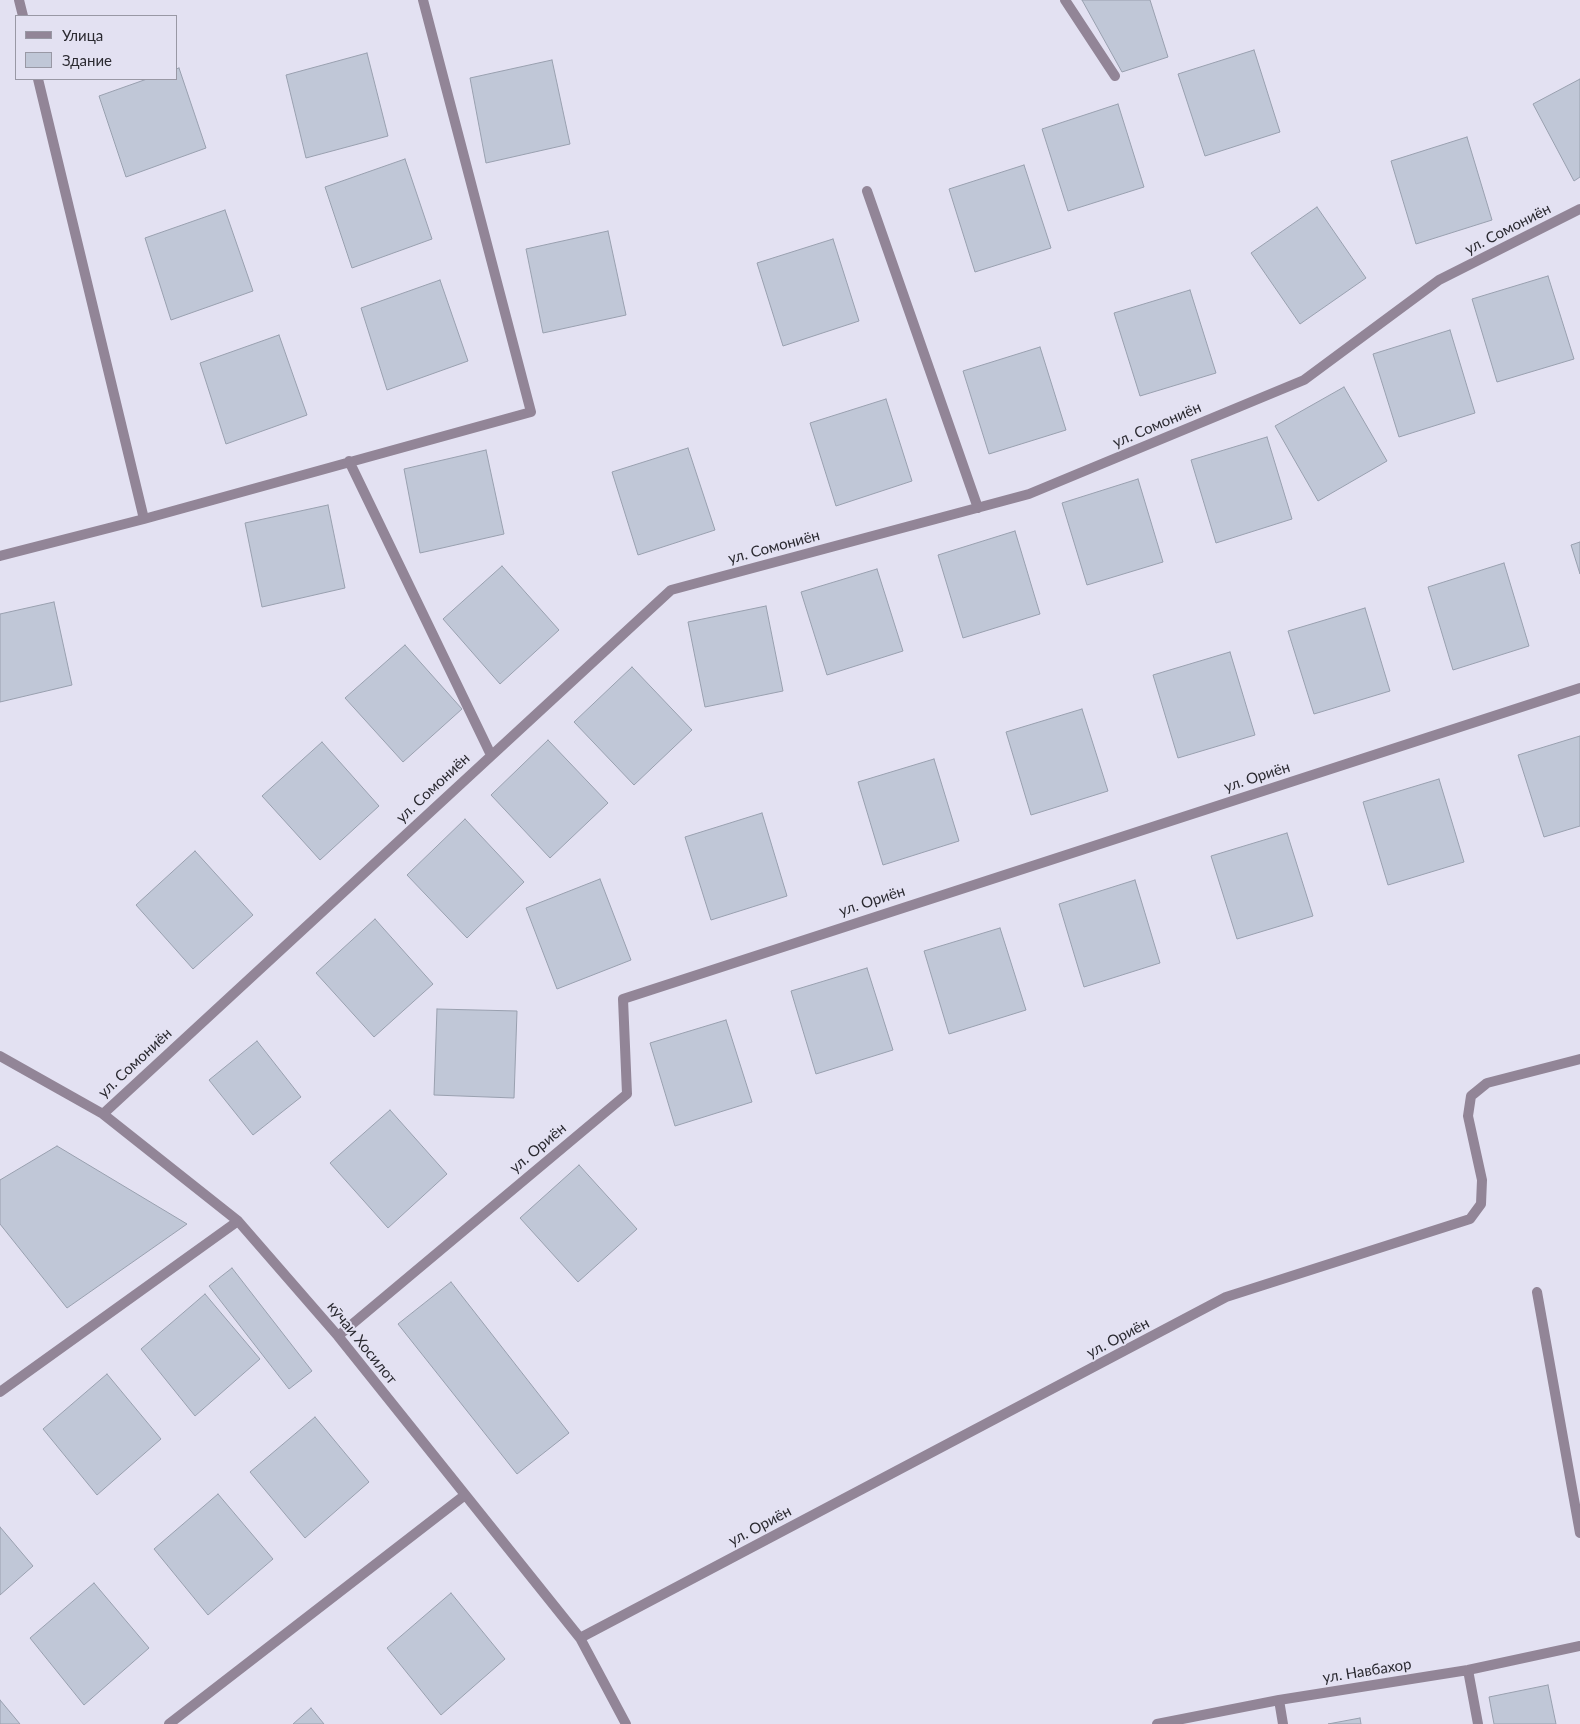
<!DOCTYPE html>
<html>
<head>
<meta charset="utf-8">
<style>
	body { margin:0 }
	#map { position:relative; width:1580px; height:1724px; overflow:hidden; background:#e3e1f2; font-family:Lato,sans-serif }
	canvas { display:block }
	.legend { position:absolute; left:15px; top:15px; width:162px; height:65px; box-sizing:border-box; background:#e3e1f2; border:1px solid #9998a5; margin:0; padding:6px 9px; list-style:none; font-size:15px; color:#2b2a31 }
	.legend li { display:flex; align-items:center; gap:10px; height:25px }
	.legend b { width:25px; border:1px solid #9998a5 }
</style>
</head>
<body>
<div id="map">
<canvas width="1580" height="1724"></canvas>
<ul class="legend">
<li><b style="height:6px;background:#928597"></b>Улица</li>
<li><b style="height:14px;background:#c0c7d7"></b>Здание</li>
</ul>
</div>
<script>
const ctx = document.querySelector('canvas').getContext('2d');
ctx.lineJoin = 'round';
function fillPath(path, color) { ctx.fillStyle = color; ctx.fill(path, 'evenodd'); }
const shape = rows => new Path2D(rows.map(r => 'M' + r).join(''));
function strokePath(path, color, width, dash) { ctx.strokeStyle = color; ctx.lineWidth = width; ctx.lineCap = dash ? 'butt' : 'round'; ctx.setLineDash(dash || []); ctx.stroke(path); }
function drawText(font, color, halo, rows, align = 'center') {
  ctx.font = font + ' Lato,sans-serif'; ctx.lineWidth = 4; ctx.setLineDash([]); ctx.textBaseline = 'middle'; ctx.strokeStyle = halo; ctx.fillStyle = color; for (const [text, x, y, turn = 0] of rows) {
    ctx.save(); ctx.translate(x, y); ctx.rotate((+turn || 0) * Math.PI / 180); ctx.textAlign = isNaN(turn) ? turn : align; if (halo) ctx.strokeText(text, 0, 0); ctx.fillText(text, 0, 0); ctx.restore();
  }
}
const building = shape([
	[1082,0,1150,0,1168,57,1122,72,1082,0],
	[1254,50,1280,132,1205,156,1178,74,1254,50],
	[367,53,388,136,306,158,286,75,367,53],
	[552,60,570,144,486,163,470,78,552,60],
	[179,68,206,148,126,177,99,96,147,79,176,79,176,69,179,68],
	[1580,79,1580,177,1574,181,1533,104,1580,79],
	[1118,104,1144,187,1068,211,1042,129,1118,104],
	[1467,137,1492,220,1416,244,1391,161,1467,137],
	[405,159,432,239,352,268,325,187,405,159],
	[1024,165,1051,248,975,272,949,189,1024,165],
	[1317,207,1366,278,1300,324,1251,253,1317,207],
	[225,210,253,291,171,320,145,238,225,210],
	[608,231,626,315,543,333,526,249,608,231],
	[833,239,859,321,783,346,757,263,833,239],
	[1548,276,1574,359,1497,382,1472,299,1548,276],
	[440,280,468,361,387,390,361,308,440,280],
	[1190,290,1216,373,1140,396,1114,313,1190,290],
	[1450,330,1475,413,1399,437,1373,354,1450,330],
	[279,335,307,415,226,444,200,363,279,335],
	[1040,347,1066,430,989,454,963,371,1040,347],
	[1344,387,1387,461,1318,501,1275,426,1344,387],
	[886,399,912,481,836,506,810,423,886,399],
	[1267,437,1292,519,1216,543,1191,460,1267,437],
	[688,448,715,530,638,555,612,472,688,448],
	[486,450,504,534,420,553,404,469,486,450],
	[1138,479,1163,562,1087,585,1062,503,1138,479],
	[328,505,345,588,262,607,245,523,328,505],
	[1015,531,1040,614,963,638,938,555,1015,531],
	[1580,542,1580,574,1571,545,1580,542],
	[1504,563,1529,646,1453,670,1428,587,1504,563],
	[502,566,559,630,500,684,443,619,502,566],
	[877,569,903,651,827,675,801,592,877,569],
	[54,602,72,685,0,702,0,614,54,602],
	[766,606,783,691,705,707,688,622,766,606],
	[1365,608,1390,691,1314,714,1288,631,1365,608],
	[405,645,462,709,403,762,345,698,405,645],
	[1230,652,1255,735,1178,758,1153,675,1230,652],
	[632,667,692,730,634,785,574,722,632,667],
	[1082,709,1108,791,1031,815,1006,732,1082,709],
	[1580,736,1580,826,1544,837,1518,755,1580,736],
	[548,740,608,803,550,858,491,795,548,740],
	[322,742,379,806,320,860,262,796,322,742],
	[934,759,959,841,883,865,858,782,934,759],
	[1439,779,1464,862,1388,885,1363,802,1439,779],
	[762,813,787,896,711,920,685,837,762,813],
	[465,819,524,882,467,938,407,875,465,819],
	[1287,833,1313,916,1237,939,1211,856,1287,833],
	[195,851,253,915,193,969,136,905,195,851],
	[600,879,631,960,557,989,526,908,600,879],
	[1135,880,1160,963,1084,987,1059,904,1135,880],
	[375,919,433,984,374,1037,316,973,375,919],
	[1000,928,1026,1010,949,1034,924,951,1000,928],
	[867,968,893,1050,816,1074,791,991,867,968],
	[437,1009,517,1011,514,1098,434,1095,437,1009],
	[726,1020,752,1102,675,1126,650,1043,726,1020],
	[257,1041,301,1097,253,1135,209,1080,257,1041],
	[390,1110,447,1174,388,1228,330,1163,390,1110],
	[57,1146,187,1224,67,1308,0,1224,0,1180,57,1146],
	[579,1165,637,1229,578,1282,520,1218,579,1165],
	[232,1268,312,1371,289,1389,209,1286,232,1268],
	[451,1282,569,1433,517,1474,398,1324,451,1282],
	[205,1294,260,1359,195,1416,141,1349,205,1294],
	[107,1374,161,1439,97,1495,43,1429,107,1374],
	[315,1417,369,1482,305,1538,250,1472,315,1417],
	[218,1494,273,1559,208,1615,154,1549,218,1494],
	[0,1527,33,1566,0,1595,0,1527],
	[94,1583,149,1648,84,1705,30,1638,94,1583],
	[451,1593,505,1659,441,1715,387,1648,451,1593],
	[1548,1685,1556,1724,1494,1724,1489,1697,1548,1685],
	[0,1700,20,1724,0,1724,0,1700],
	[311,1708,324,1724,293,1724,311,1708],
	[1360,1718,1361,1724,1328,1724,1360,1718]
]);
const street = shape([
	[19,0,23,16],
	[1065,0,1115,76],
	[38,79,144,519],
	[867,191,978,508],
	[349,461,491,755],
	[0,556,144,519,531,412,423,0],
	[0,1056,103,1114,238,1221,338,1336,580,1638,626,1724],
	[103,1114,671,590,1029,494,1304,380,1439,280,1580,209],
	[1537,1292,1580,1533],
	[338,1336,627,1094,623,999,1580,688],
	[0,1392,238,1221],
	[580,1638,1226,1297,1470,1219,1481,1204,1482,1180,1468,1116,1471,1096,1487,1083,1580,1059],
	[1468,1670,1478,1724],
	[1279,1700,1283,1724],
	[169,1724,465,1495],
	[1157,1724,1279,1700,1468,1670,1580,1646]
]);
const streetNames = [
	["ул. Сомониён",1508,229,-27],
	["ул. Сомониён",1157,425,-23],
	["ул. Сомониён",774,547,-15],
	["ул. Ориён",1257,777,-18],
	["ул. Сомониён",433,788,-43],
	["ул. Ориён",872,901,-18],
	["ул. Сомониён",135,1063,-43],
	["ул. Ориён",538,1148,-40],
	["ул. Ориён",1118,1338,-28],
	["кӯчаи Хосилот",362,1343,51],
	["ул. Ориён",760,1526,-28],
	["ул. Навбахор",1367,1671,-9]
];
fillPath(building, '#c0c7d7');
strokePath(building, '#99a0af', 1);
strokePath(street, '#928597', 10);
drawText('15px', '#2b2a31', '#e3e1f2', streetNames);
</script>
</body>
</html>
